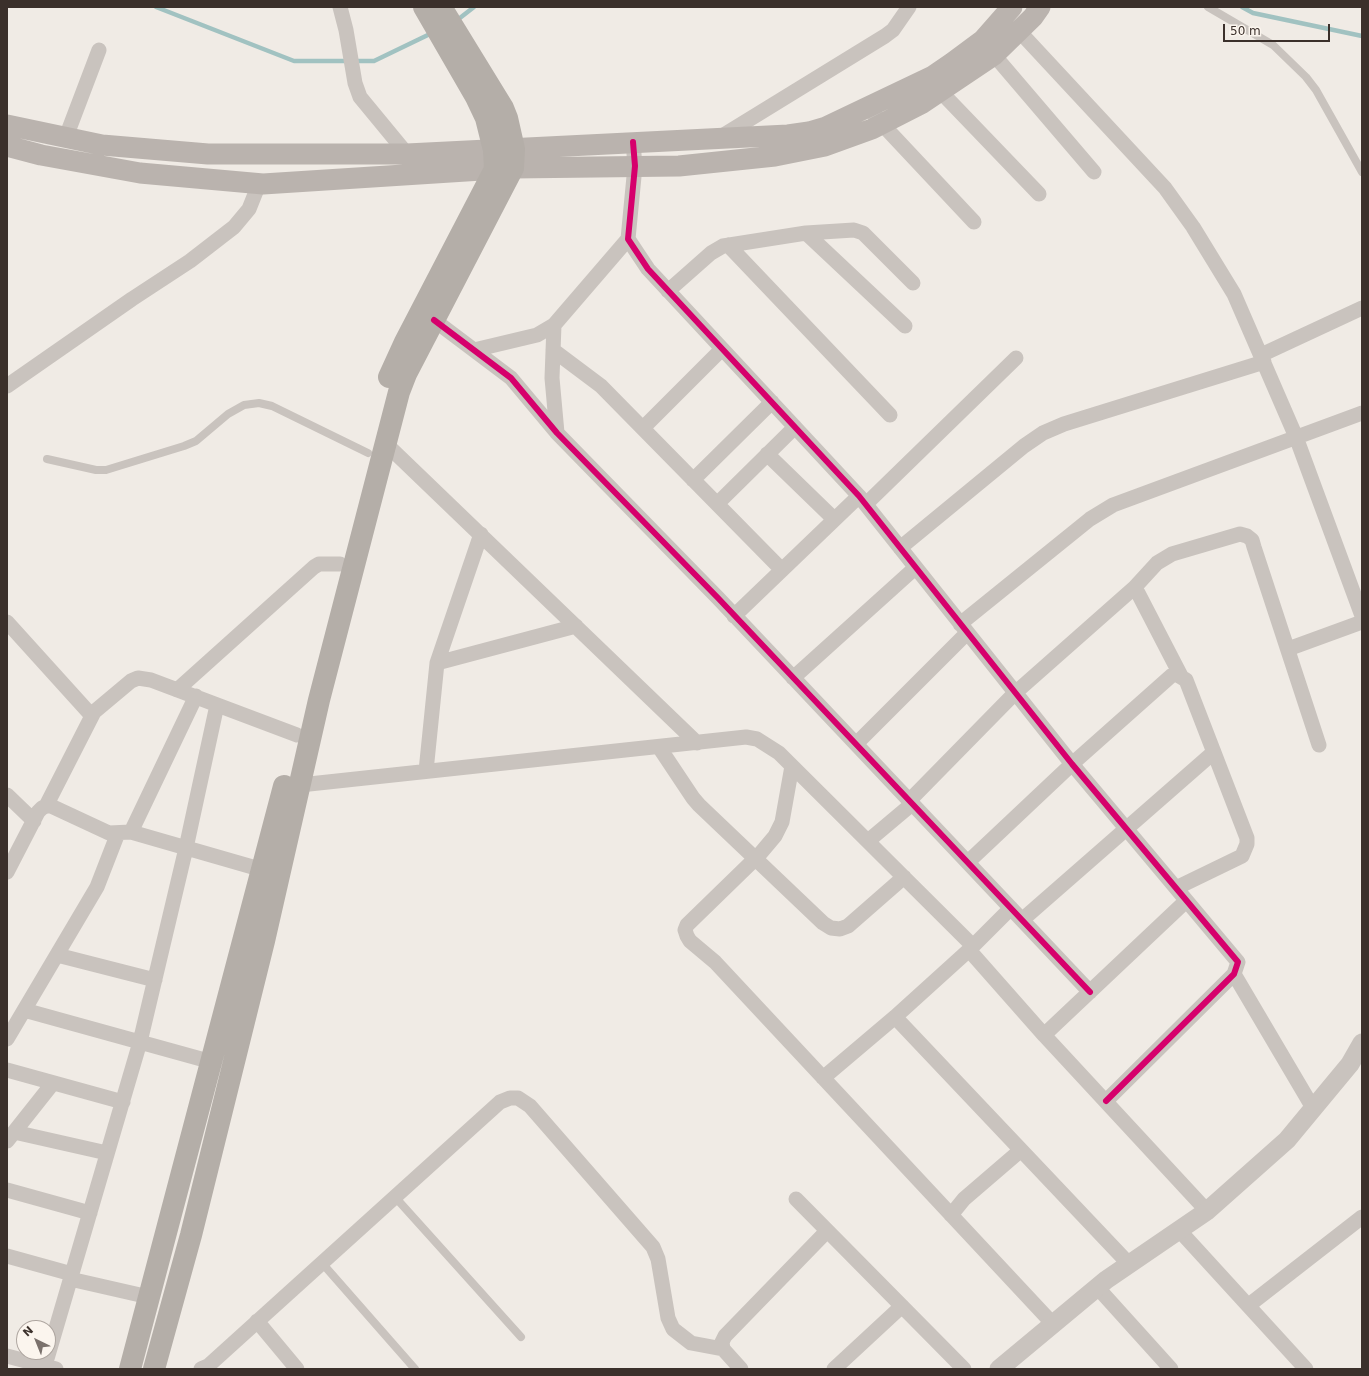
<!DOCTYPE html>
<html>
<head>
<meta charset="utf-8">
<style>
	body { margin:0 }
	#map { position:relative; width:1369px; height:1376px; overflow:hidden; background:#f0ebe5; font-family:"DejaVu Sans",sans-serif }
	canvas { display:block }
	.frame { position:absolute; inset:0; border:8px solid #3b302b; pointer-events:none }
	.north { position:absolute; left:16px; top:1320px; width:40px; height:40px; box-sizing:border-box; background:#fbf5ee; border:1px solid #aea6a0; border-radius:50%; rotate:317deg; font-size:11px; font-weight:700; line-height:16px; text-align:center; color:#3b302b }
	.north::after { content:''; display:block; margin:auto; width:14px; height:18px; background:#7a716c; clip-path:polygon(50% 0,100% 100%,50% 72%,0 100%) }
	.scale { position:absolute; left:1223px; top:24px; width:107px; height:18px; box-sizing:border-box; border:2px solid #3b302b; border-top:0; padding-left:5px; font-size:12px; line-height:14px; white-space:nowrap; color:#3b302b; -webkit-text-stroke:3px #fbf5ee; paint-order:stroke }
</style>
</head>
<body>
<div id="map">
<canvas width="1369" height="1376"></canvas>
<div class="frame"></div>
<div class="north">N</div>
<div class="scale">50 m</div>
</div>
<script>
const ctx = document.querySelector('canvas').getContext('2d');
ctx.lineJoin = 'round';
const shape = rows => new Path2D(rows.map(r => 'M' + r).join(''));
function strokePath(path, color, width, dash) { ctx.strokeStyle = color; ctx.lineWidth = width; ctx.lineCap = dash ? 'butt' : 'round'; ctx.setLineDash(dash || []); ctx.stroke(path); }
const stream = shape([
	[156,7,294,61,374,61,432,33],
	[1242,7,1253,13,1362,36],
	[456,21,474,7]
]);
const service = shape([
	[1208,7,1273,45,1306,77,1316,90,1362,172],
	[47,459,96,470,106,470,184,446,196,441,228,414,244,405,259,403,272,406,368,453],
	[395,1197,521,1337],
	[322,1263,415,1369]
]);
const minor = shape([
	[340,7,346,30,355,83,360,97,407,154],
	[1019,31,1165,188,1193,227,1234,294,1296,437,1362,616],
	[994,55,1094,172],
	[940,91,1039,194],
	[868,107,882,124,974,222],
	[66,137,99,50],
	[719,138,885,36,893,30,909,7],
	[633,142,635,166,628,239,648,269,859,496,1072,764,1238,962,1234,974,1106,1101],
	[806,233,905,326],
	[728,245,890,415],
	[668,291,711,253,723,246,806,233,854,230,863,233,913,283],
	[434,320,511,378,557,433,718,598,1090,992],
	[554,325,552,378,557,433],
	[474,350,537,335,554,325,628,239],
	[553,350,601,386,782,570],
	[1261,355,1362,308],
	[7,386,132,299,190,261,234,227,249,209,259,184],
	[643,428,722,349],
	[385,443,697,743],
	[767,454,834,519],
	[693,480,772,402],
	[717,504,795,427],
	[866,504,1016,358],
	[900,548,1024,446,1043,433,1064,424,1264,362],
	[1138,593,1181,676],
	[734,616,859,496],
	[7,622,92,716],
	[960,624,1090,519,1113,505,1362,413],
	[1288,649,1362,622],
	[437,663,576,626],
	[793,678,915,568],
	[177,690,314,567,319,564,340,564],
	[856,744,967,633],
	[659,747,693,798,699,805,823,923,831,928,840,929,848,926,904,877],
	[792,766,782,822,775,836,759,855,687,925,685,930,687,936,690,941,715,962,1053,1324],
	[426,771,437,663,481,534],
	[300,785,746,737,757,739,779,753,973,946],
	[7,795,34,821],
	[909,801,1015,693,1135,587,1157,563,1172,554,1240,534,1247,536,1252,540,1254,547,1319,745],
	[46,806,94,712,131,681,138,678,151,680,297,735],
	[131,832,196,696],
	[868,841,912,804],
	[968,862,1072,764,1171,676,1176,674,1186,680,1247,838,1247,844,1242,856,1176,888],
	[7,872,38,812,42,808,46,806,51,806,109,833,131,832,263,870],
	[1022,920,1214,752],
	[969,950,1044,1035,1207,1211],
	[57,955,155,980],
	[1234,974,1313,1108],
	[24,1010,212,1062],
	[895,1017,1129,1264],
	[1044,1035,1186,901],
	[7,1039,97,887,118,833],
	[7,1070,123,1102],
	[823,1078,895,1017,969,950,1011,908],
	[14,1132,107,1153],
	[7,1141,53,1083],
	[7,1190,90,1213],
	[796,1199,964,1369],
	[951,1215,964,1199,1021,1150],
	[1179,1230,1306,1369],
	[7,1256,72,1274],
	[70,1279,149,1297],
	[1097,1287,1171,1369],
	[1249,1305,1362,1217],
	[257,1321,297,1369],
	[7,1356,56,1369],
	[44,1369,140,1042,186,848,217,705],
	[201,1369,208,1366,500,1102,510,1098,518,1098,530,1106,653,1247,658,1259,668,1318,673,1329,691,1343,723,1349],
	[741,1369,723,1349,722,1342,725,1336,827,1231],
	[834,1369,902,1306]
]);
const tertiary = shape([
	[999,1369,1106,1280,1207,1211,1287,1140,1350,1064,1362,1043]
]);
const secondary = shape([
	[7,125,102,145,208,154,407,154,788,135,809,132,826,127,933,76,952,63,983,40,1012,7],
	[7,146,41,155,140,173,263,184,513,168,679,166,775,156,825,146,872,129,921,104,994,55,1033,17,1040,7]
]);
const trunk = shape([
	[389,377,405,342,495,169,494,150,486,118,476,97,424,7],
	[130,1369,284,786],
	[154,1369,191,1235,264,941,319,700,399,392,406,374,513,168,514,149,507,118,503,108,441,7]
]);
const cycleway = shape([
	[633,142,635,166,628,239,648,269,859,496,1072,764,1238,962,1234,974,1106,1101],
	[434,320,511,378,557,433,718,598,1090,992]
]);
strokePath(stream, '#a1c2c1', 4.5);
strokePath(service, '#c9c3be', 8);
strokePath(minor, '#c9c3be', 15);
strokePath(tertiary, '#c9c3be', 19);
strokePath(secondary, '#bab3ae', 21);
strokePath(trunk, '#b4aea8', 22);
strokePath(cycleway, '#d6006c', 6);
</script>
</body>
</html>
